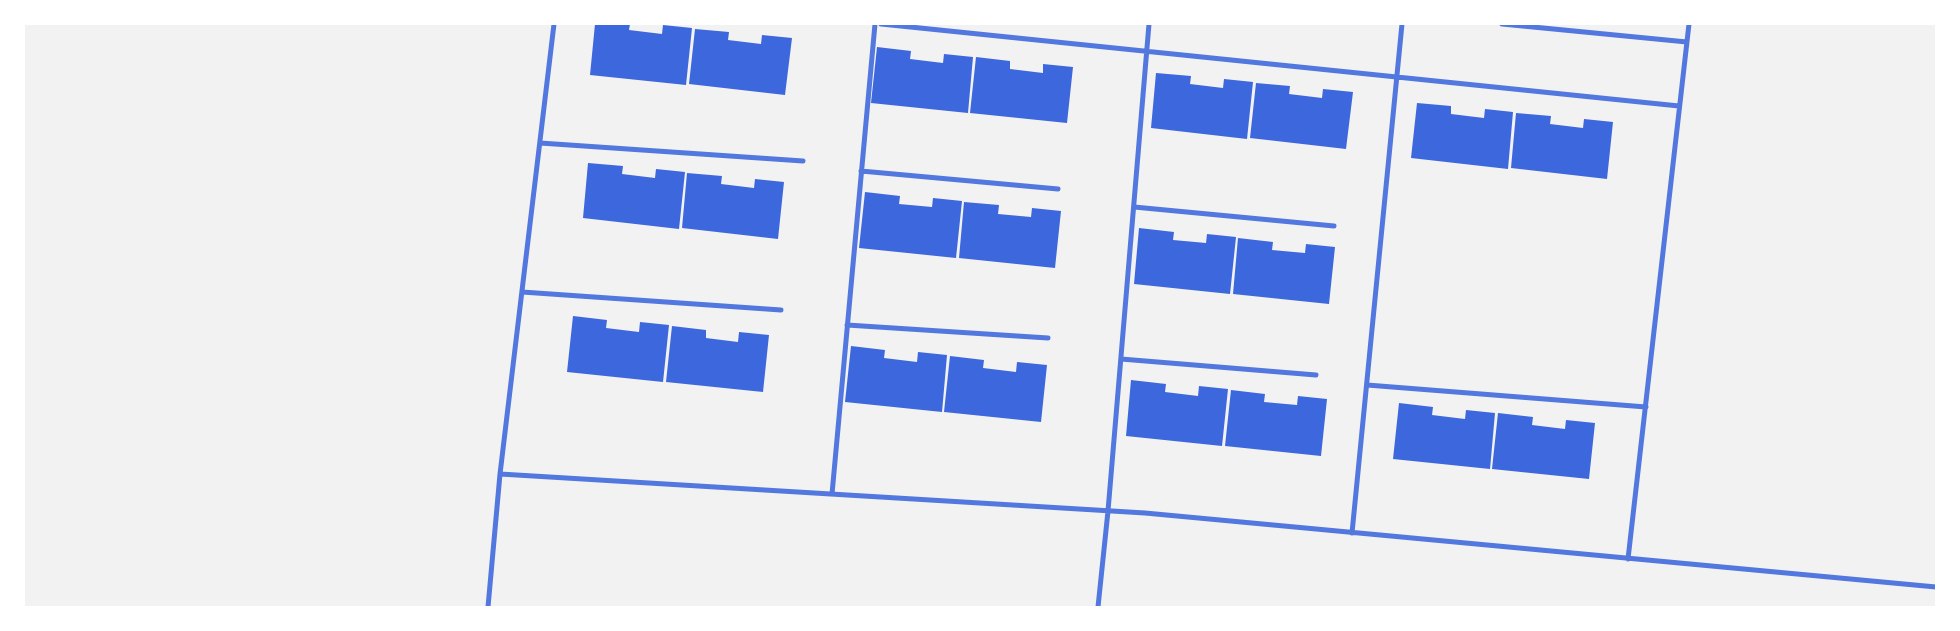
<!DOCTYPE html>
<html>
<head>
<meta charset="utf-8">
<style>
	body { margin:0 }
	#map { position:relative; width:1960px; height:631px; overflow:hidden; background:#f2f2f2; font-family:Barlow,sans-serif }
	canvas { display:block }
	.frame { position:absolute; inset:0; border:25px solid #fff; pointer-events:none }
</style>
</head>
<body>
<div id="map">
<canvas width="1960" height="631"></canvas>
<div class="frame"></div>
</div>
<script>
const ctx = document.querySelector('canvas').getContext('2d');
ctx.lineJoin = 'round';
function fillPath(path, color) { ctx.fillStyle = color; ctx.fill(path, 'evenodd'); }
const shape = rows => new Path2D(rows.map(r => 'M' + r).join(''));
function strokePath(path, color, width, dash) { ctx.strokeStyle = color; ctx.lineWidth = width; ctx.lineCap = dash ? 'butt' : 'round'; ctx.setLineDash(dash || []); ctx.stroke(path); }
const building = shape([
	[595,24,630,24,629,30,662,34,663,25,692,28,686,85,590,75],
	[695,29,729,32,728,40,761,44,762,35,792,38,785,95,689,84],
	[877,47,911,51,910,59,943,63,944,54,973,57,968,113,871,103],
	[976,57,1010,61,1010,69,1043,73,1043,64,1073,67,1067,123,970,113],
	[1156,73,1191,76,1190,84,1223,88,1224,79,1253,82,1247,139,1151,128],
	[1256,83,1290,86,1289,94,1322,98,1323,89,1353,92,1346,149,1250,138],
	[1417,103,1451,106,1451,114,1484,118,1485,109,1513,112,1508,169,1411,158],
	[1516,113,1551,116,1550,124,1583,128,1584,119,1613,122,1607,179,1511,168],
	[588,163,623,166,622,174,655,178,656,169,685,172,679,229,583,218],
	[687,173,722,176,721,184,754,188,755,179,784,182,778,239,682,228],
	[865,192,900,196,899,204,932,207,933,198,962,201,956,258,859,248],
	[964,202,999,205,998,214,1031,217,1032,208,1061,211,1055,268,959,258],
	[1139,228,1174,232,1173,240,1206,243,1207,234,1236,237,1230,294,1134,284],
	[1238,238,1273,242,1272,250,1305,253,1306,244,1335,247,1329,304,1233,294],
	[573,316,607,320,606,328,639,332,640,322,669,325,663,382,567,372],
	[672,326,706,330,706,338,738,342,739,332,769,335,763,392,666,382],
	[851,346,885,350,884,358,917,362,918,352,947,355,942,412,845,402],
	[950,356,984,360,983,368,1016,372,1017,362,1047,365,1041,422,944,412],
	[1131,380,1166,384,1165,392,1198,396,1199,386,1228,389,1222,446,1126,436],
	[1231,390,1265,394,1264,402,1297,405,1298,396,1327,399,1321,456,1225,446],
	[1399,403,1433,407,1432,415,1465,419,1466,410,1495,413,1490,469,1393,459],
	[1498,413,1533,417,1532,425,1565,429,1566,420,1595,423,1589,479,1492,469]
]);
const minor = shape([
	[554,24,500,474,1145,513,1936,587],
	[881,24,1679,106],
	[1502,24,1687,42],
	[540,143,803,161],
	[861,171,1058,189],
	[1134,207,1334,226],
	[522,292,781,310],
	[847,325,1048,338],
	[1121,359,1316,375],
	[1367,385,1646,407],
	[832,494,875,24],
	[1352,533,1402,24],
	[1628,559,1689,24],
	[488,607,500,474],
	[1098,607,1108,511,1149,24]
]);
fillPath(building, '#3d67dc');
strokePath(minor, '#5277de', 5);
</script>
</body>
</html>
